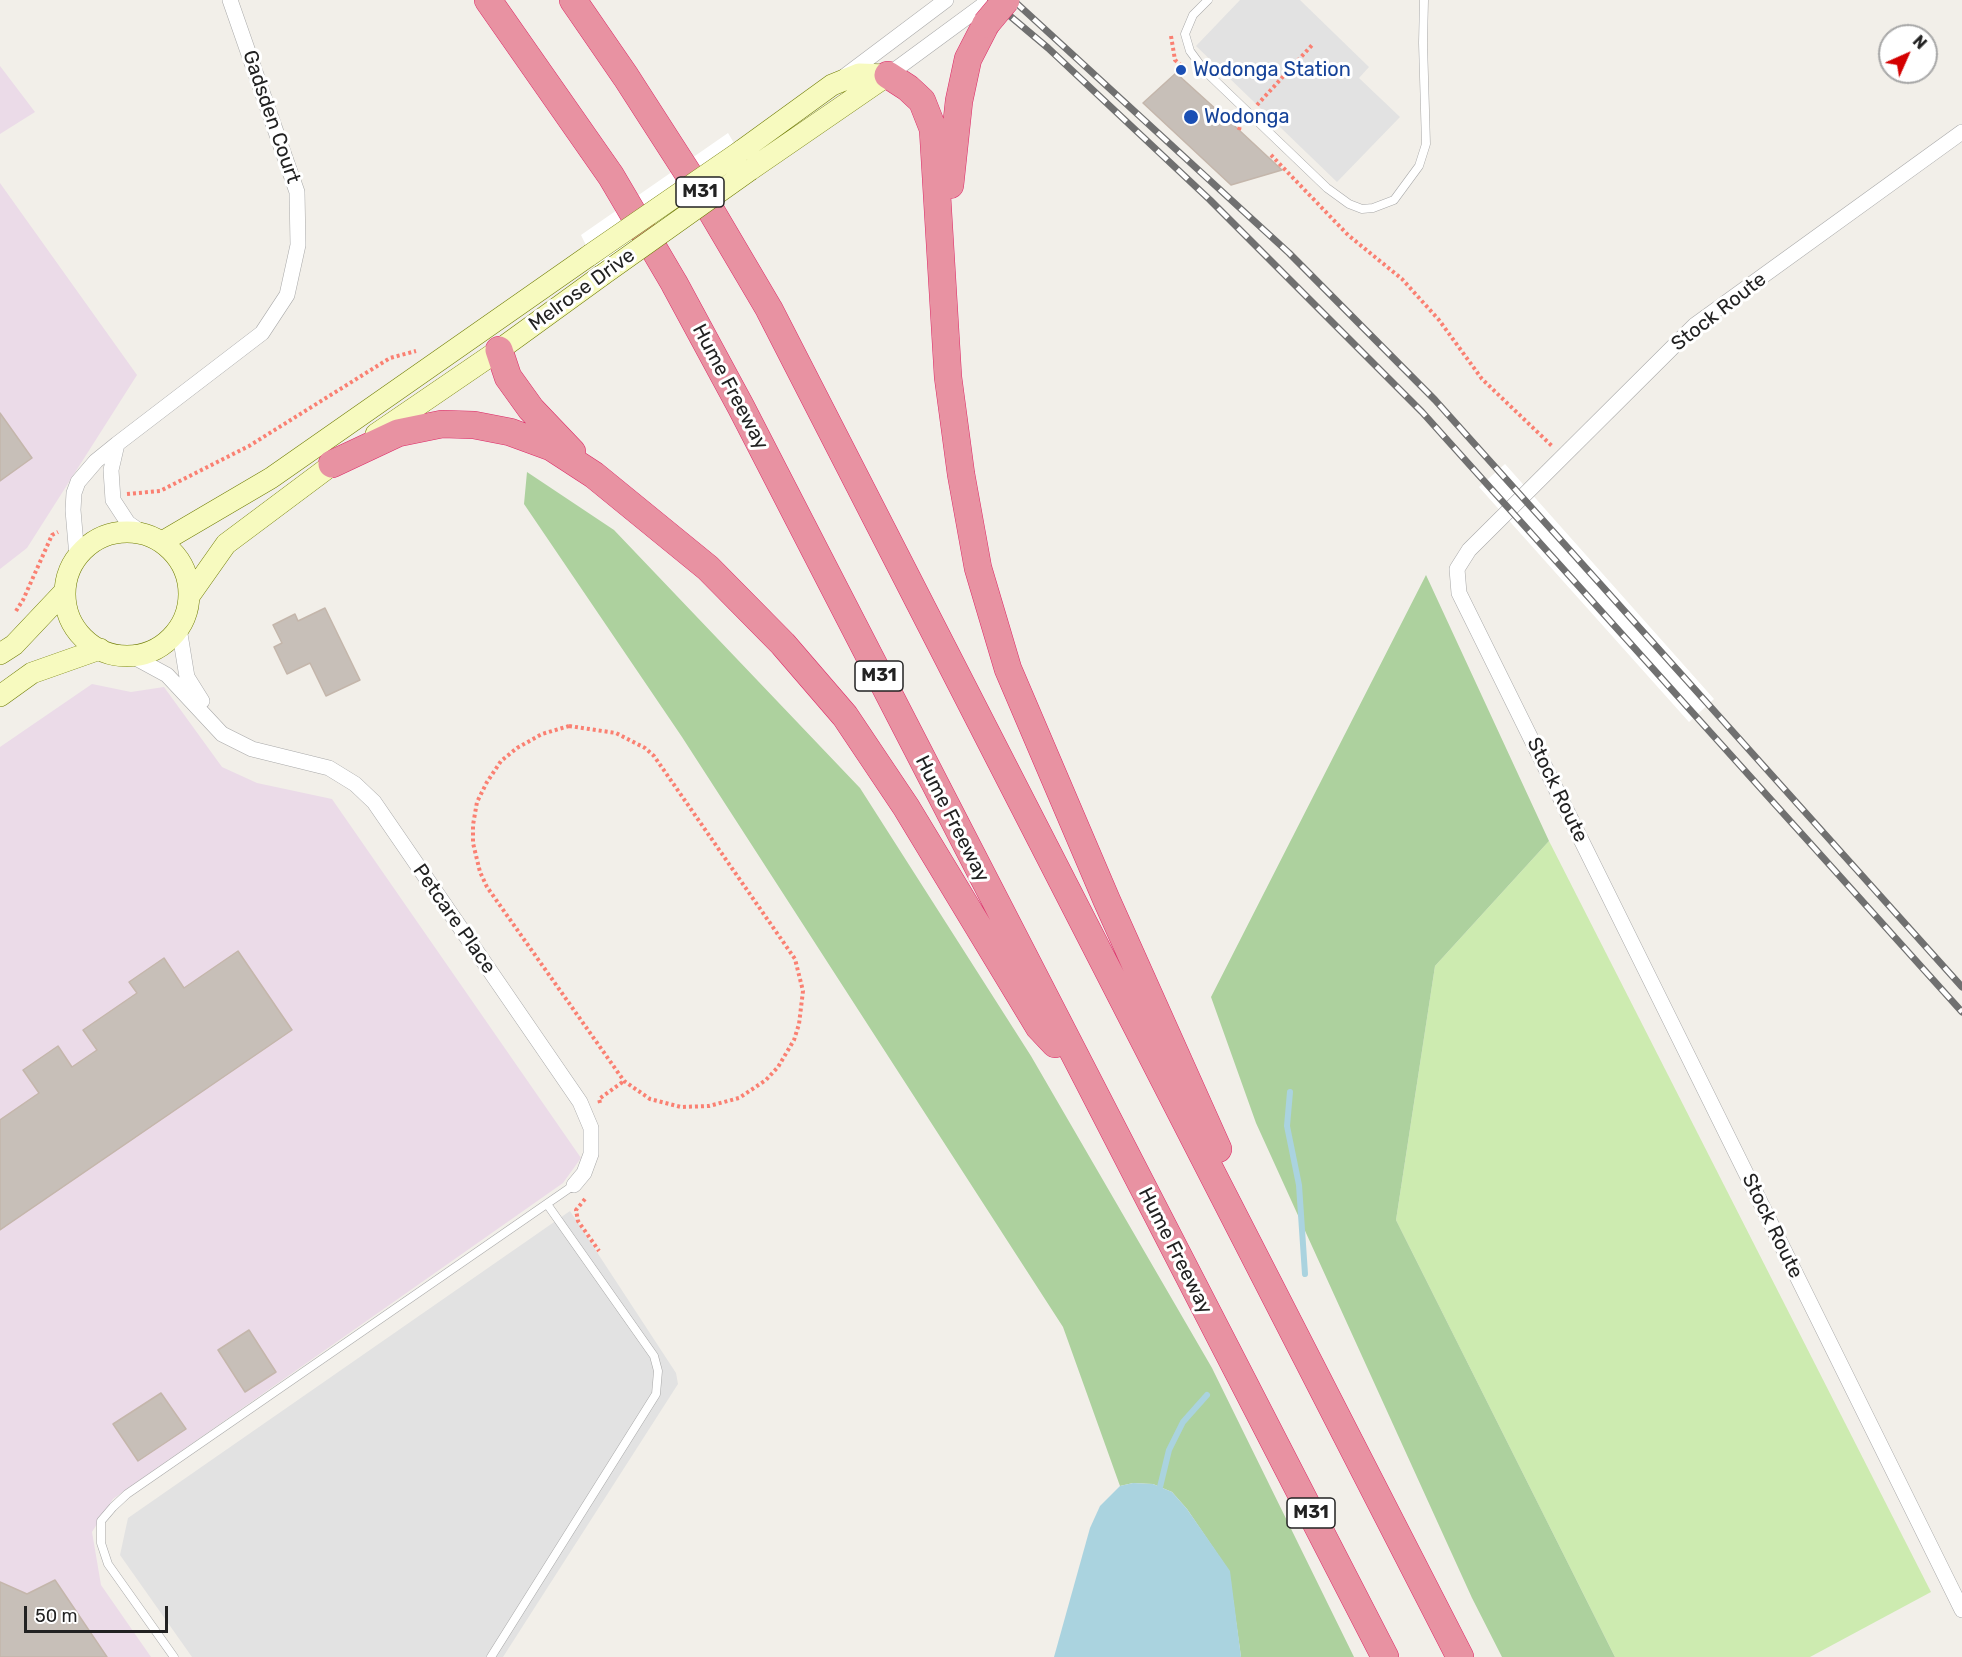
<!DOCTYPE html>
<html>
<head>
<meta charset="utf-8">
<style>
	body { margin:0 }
	#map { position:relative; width:1962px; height:1657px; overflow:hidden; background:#f2efe9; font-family:Rubik,sans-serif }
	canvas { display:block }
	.north { position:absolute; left:1878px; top:24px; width:60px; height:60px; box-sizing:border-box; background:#fff; border:2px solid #a7a7a7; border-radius:50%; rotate:45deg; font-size:16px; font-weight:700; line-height:24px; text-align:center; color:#222 }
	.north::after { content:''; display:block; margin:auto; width:21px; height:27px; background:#d40000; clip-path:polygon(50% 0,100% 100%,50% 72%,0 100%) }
	.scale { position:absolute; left:24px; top:1606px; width:144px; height:27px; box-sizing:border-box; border:3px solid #222; border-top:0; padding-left:8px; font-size:18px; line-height:21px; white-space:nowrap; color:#222; -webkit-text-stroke:4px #fff; paint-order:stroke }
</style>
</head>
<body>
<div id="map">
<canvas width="1962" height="1657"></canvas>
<div class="north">N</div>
<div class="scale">50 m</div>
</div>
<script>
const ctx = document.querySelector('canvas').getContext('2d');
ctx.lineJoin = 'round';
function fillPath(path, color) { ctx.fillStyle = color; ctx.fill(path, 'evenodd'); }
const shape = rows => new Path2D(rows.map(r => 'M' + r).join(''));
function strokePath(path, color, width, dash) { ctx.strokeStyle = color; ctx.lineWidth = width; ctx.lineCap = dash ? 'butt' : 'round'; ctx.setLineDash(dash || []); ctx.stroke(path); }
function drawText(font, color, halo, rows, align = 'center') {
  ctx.font = font + ' Rubik,sans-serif'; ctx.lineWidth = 6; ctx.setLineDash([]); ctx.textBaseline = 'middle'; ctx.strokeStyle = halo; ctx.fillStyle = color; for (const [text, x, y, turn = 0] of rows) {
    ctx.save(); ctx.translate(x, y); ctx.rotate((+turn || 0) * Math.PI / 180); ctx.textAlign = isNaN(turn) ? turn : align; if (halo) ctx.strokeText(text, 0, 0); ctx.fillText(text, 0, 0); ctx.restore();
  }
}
const industrial = shape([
	[0,66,35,112,0,134],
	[0,183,137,375,27,548,0,569],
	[92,684,131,692,164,687,222,767,257,783,332,799,581,1158,563,1183,113,1499,92,1532,101,1585,151,1657,0,1657,0,747]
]);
const grass = shape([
	[1549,841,1931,1592,1810,1657,1615,1657,1396,1220,1435,966]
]);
const forest = shape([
	[527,472,614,530,860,788,1031,1056,1212,1368,1354,1657,1241,1657,1229,1571,1187,1509,1172,1492,1153,1484,1133,1483,1120,1486,1063,1327,682,737,524,504],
	[1426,575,1549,841,1435,966,1396,1220,1615,1657,1502,1657,1472,1598,1256,1123,1211,997]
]);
const parking = shape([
	[1240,0,1300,0,1369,67,1359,78,1400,117,1337,182,1196,46],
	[570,1211,676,1373,678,1384,503,1657,192,1657,120,1555,128,1518]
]);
const water = shape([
	[1133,1483,1153,1484,1172,1492,1187,1509,1230,1571,1241,1657,1054,1657,1090,1528,1100,1506,1120,1486]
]);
const pier = shape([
	[728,133,750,170,601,276,581,235],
	[1505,464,1714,699,1689,722,1479,487]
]);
const stream = shape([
	[1290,1092,1287,1126,1299,1185,1305,1274],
	[1160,1487,1169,1450,1183,1422,1207,1395]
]);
const building = shape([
	[1176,73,1239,130,1282,170,1231,185,1143,103,1176,73],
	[0,413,32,458,0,481,0,413],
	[325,608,360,680,326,696,310,663,287,674,274,647,282,643,273,625,295,614,298,621,325,608],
	[238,951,292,1030,0,1230,0,1120,39,1093,23,1070,58,1046,72,1067,97,1050,83,1030,137,993,129,982,164,958,184,988,238,951],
	[249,1330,276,1372,245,1392,218,1350,249,1330],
	[161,1393,186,1429,138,1461,113,1424,161,1393],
	[55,1580,107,1657,0,1657,0,1582,27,1594,55,1580]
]);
const path = shape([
	[1171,36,1175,60,1185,69],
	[1257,105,1313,44],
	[1239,130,1241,121],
	[1271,155,1348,235,1402,279,1439,320,1482,379,1552,446],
	[127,494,160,491,249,446,390,358,416,351],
	[16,611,23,600,52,535,58,532],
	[569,726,616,733,645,748,654,756,795,959,803,991,799,1024,794,1040,778,1067,766,1080,739,1098,709,1106,681,1107,650,1099,624,1081,487,887,480,872,473,843,473,825,477,802,487,782,501,761,517,748,542,734,569,726],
	[600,1103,599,1099,624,1081],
	[585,1199,576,1210,578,1221,599,1251]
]);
const lane = shape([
	[1208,0,1193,15,1185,34,1190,51,1204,70,1327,188,1349,204,1362,209,1373,208,1394,200,1419,166,1426,144,1423,43,1424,0],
	[174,1657,108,1564,101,1543,101,1521,113,1507,127,1494,574,1185],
	[491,1657,656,1394,658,1371,654,1356,547,1204]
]);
const street = shape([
	[888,75,990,0],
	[845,76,946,0],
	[1962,132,1695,325,1469,550,1457,569,1459,593,1962,1610],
	[117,444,111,470,113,500,128,523,141,532],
	[77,557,73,510,74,493,78,482,96,461,117,444,262,333,287,295,298,245,297,192,230,0],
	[179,628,187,677,202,701],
	[132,656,167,675,222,734,252,749,329,768,355,784,374,802,580,1102,591,1128,591,1154,584,1173,574,1185]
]);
const secondary = shape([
	[741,151,832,85,859,74,888,75],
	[750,170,888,75],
	[376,434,499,350,601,276],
	'65 594a62 62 0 1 1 124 0a62 62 0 1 1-124 0Z',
	[162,542,271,478,590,255],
	[190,595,226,544,345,455],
	[0,654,14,645,65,591],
	[0,696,32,673,100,649]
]);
const highway = shape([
	[488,0,611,176,674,283,741,407,1385,1657],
	[573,0,626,77,700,192,769,309,1460,1657],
	[888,75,908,88,922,101,933,129,948,377,961,474,978,568,1008,669,1107,901,1218,1149],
	[950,185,959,101,968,59,986,24],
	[499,350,508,377,531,409,572,452],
	[332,464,398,433,442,424,474,425,510,432,551,447,594,475,708,568,783,644,845,716,906,807,1039,1027,1055,1044]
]);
const rail = shape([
	[991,0,1048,48,1210,200,1422,412,1962,1012],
	[1013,0,1289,253,1435,400,1962,987]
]);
const secondaryBridge = shape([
	[590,255,741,151],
	[601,276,750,170]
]);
const highwayBridge = shape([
	[986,24,1006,0]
]);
const markers = [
	[1181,70,6,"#1a4fb4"],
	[1191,117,8,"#1a4fb4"]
];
const shields = [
	[700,192,48],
	[879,676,48],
	[1311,1513,48]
];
const shieldNames = [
	["M31",700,192],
	["M31",879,676],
	["M31",1311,1513]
];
const transitNames = [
	["Wodonga Station",1193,70],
	["Wodonga",1204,117]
];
const streetNames = [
	["Gadsden Court",271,117,71],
	["Melrose Drive",582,290,-36],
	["Stock Route",1719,312,-38],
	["Hume Freeway",730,387,62],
	["Stock Route",1557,790,64],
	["Hume Freeway",952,819,63],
	["Petcare Place",454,919,55],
	["Stock Route",1772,1226,64],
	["Hume Freeway",1175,1251,63]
];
fillPath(industrial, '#ebdbe8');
fillPath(grass, '#cdebb0');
fillPath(forest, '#add19e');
fillPath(parking, '#e2e2e2');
fillPath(water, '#aad3df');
fillPath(pier, '#fff');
strokePath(stream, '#aad3df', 6);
fillPath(building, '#c7bfb8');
strokePath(building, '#c4b6ab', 1.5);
strokePath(lane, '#a9a9a9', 9);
strokePath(street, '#a9a9a9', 16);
strokePath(secondary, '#707d05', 22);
strokePath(highway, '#dc2a67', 28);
strokePath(path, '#fa8072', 4, [3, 3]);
strokePath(lane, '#fff', 8);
strokePath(street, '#fff', 15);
strokePath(secondary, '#f7fabf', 21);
strokePath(highway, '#e892a2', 27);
strokePath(rail, '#707070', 7);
strokePath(rail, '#fff', 4.5, [14]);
strokePath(secondaryBridge, '#707d05', 22, []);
strokePath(highwayBridge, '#dc2a67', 28, []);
strokePath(secondaryBridge, '#f7fabf', 21);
strokePath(highwayBridge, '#e892a2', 27);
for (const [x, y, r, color] of markers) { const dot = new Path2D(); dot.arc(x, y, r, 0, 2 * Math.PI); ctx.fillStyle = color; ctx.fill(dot); strokePath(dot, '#fff', 2); }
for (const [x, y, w] of shields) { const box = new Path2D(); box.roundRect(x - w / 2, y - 15, w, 30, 4.5); ctx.fillStyle = '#fff'; ctx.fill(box); strokePath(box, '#222', 1.5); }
drawText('bold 18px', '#222', null, shieldNames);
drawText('20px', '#164399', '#fff', transitNames, 'left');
drawText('20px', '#222', '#fff', streetNames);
</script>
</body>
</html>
